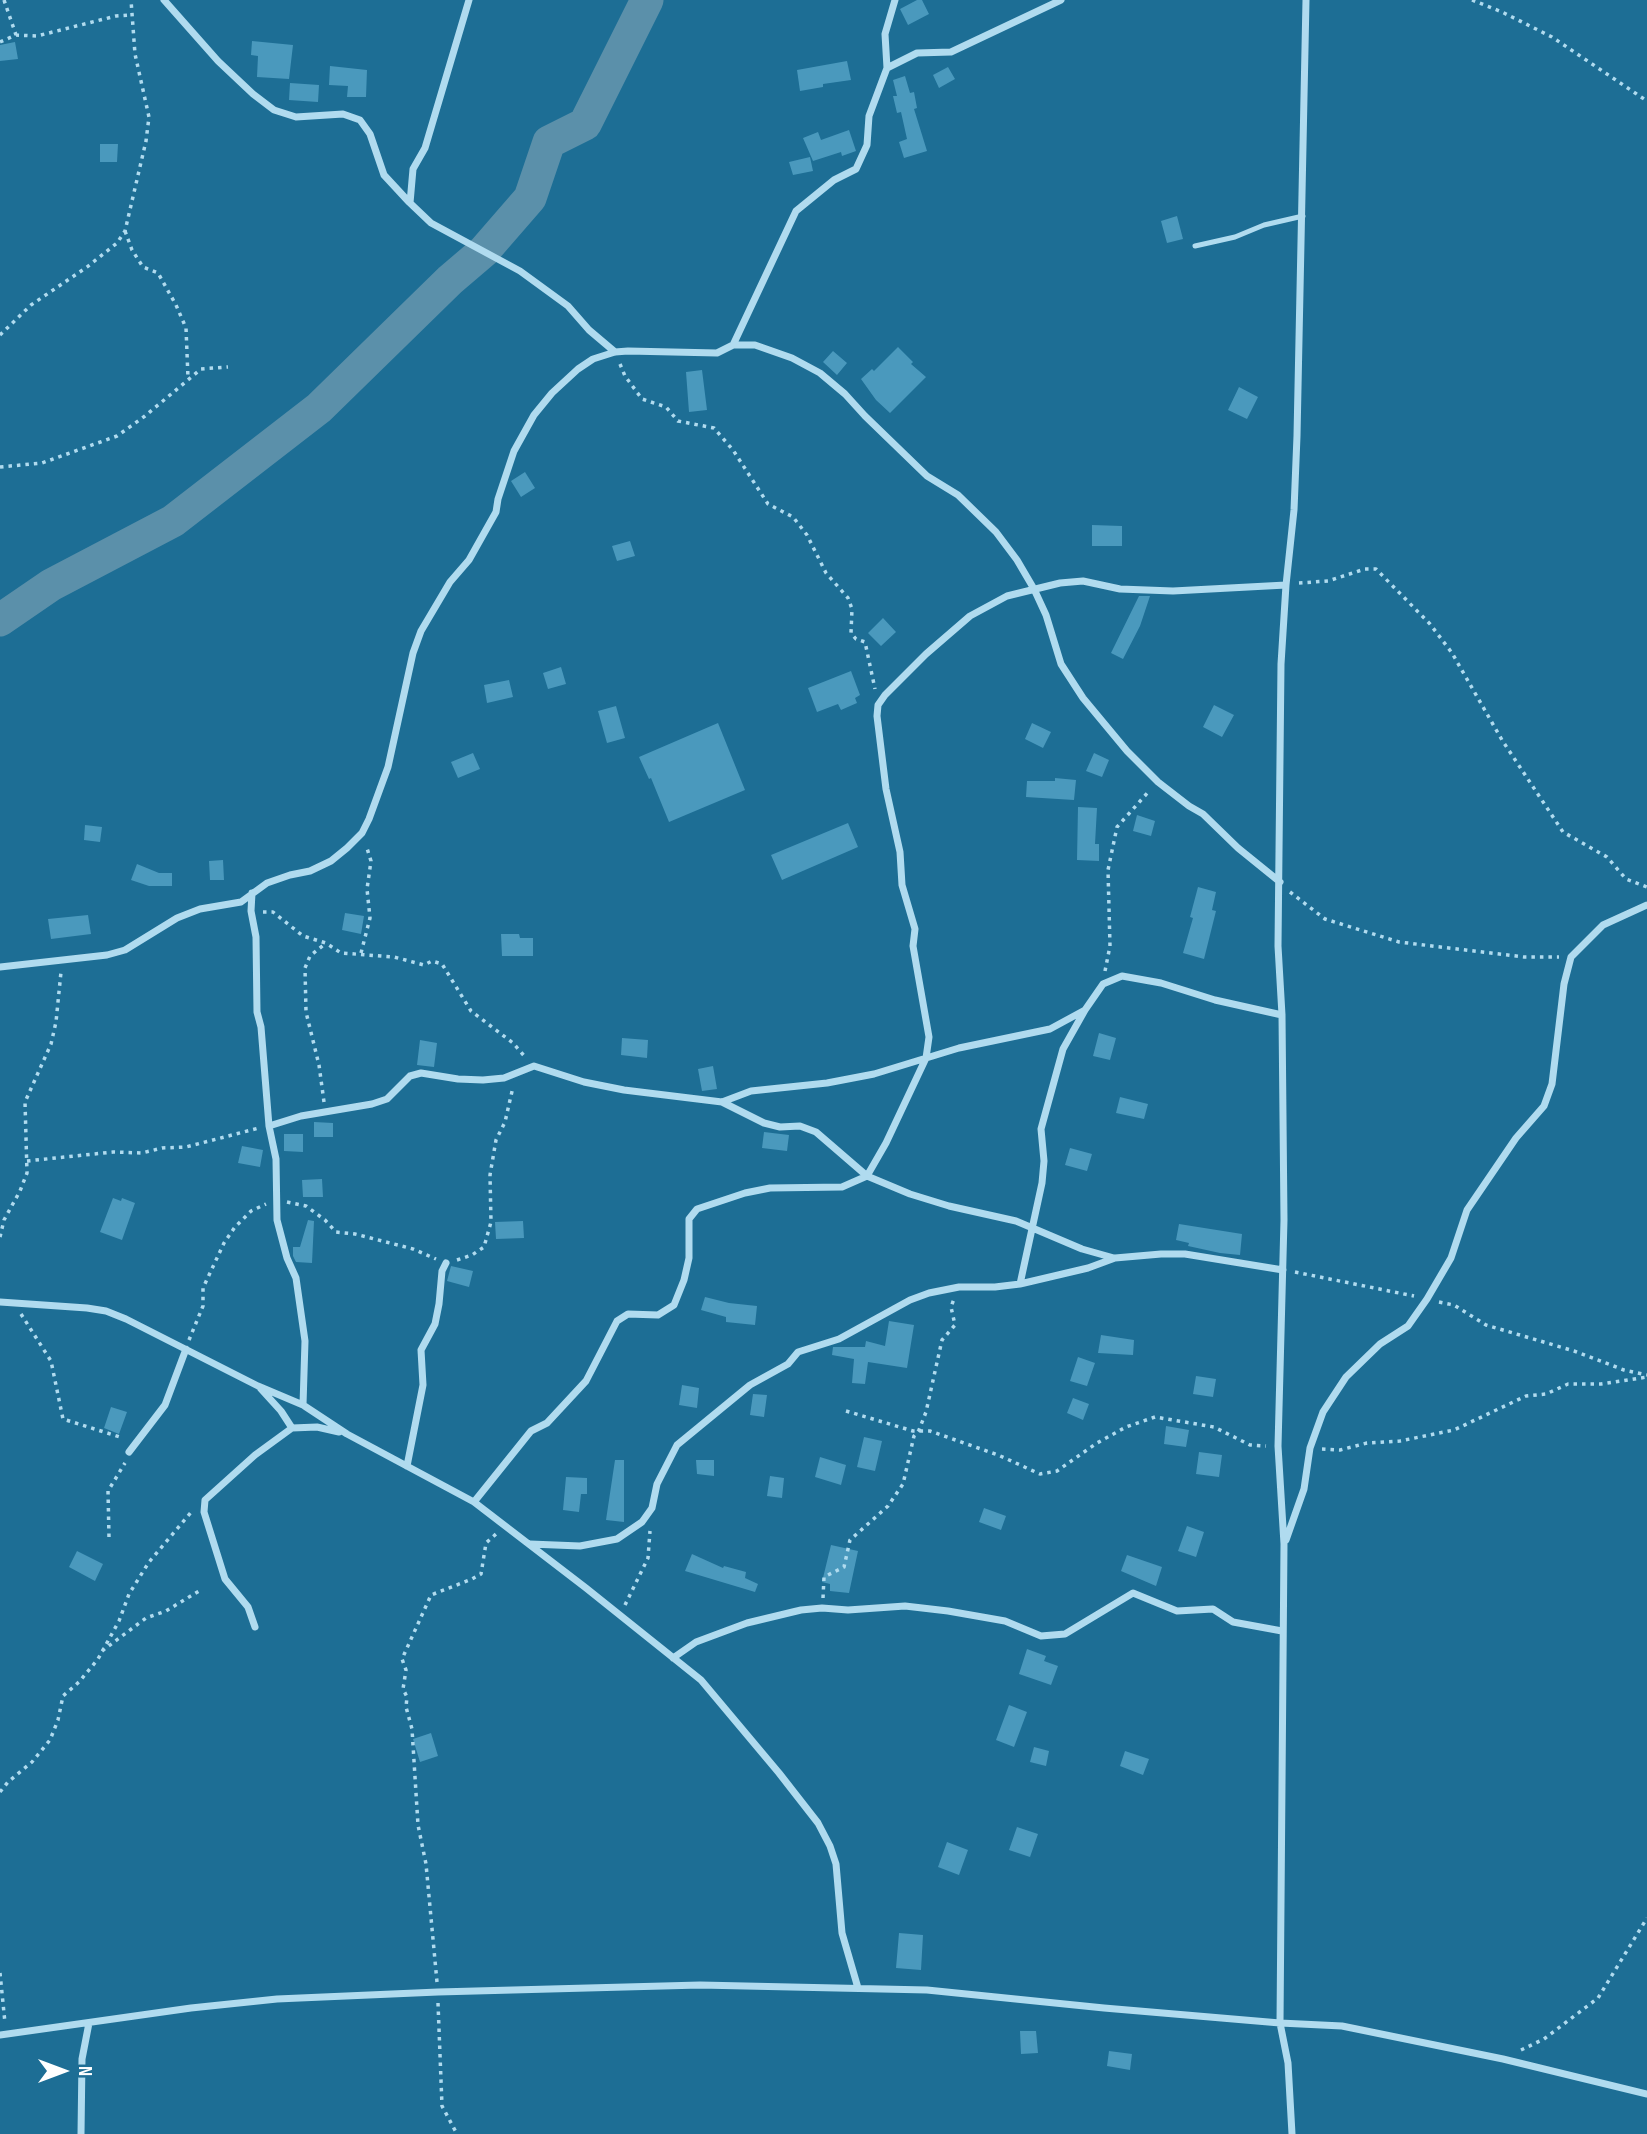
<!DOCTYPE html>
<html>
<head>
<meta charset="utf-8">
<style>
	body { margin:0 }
	#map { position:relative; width:1647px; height:2134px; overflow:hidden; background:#1d6e95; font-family:"Sofia Sans Condensed",sans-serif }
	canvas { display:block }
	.north { position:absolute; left:28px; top:2036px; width:70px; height:70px; -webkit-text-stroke:5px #1d6e95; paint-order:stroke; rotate:90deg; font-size:19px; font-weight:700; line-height:28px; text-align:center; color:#fff }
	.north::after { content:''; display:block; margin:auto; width:24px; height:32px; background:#fff; clip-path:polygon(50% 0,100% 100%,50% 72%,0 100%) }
</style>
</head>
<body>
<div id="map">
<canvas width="1647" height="2134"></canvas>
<div class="north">N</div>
</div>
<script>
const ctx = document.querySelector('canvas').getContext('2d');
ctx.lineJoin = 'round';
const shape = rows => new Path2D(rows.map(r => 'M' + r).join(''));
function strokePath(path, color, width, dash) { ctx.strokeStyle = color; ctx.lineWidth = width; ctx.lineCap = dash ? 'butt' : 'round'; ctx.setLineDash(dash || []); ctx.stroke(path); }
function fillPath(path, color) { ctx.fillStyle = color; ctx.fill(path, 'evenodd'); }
const river = shape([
	[0,620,51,585,173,521,319,408,450,280,484,251,530,198,549,142,585,124,647,0]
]);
const building = shape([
	[917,0,922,0,929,14,908,25,900,9],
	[252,41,293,45,289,79,257,77,258,56,251,55],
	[15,42,18,59,0,61,0,45],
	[847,61,851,80,823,84,823,87,800,91,797,70],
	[330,66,367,70,366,97,347,97,348,86,329,85],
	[948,67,955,79,939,88,933,75],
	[905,76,910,93,914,92,917,108,914,109,927,151,904,158,899,142,907,139,901,112,897,113,893,96,897,96,893,80],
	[290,83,319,85,318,102,289,100],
	[849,130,856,151,842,156,841,152,813,161,803,138,818,132,821,140],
	[100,144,118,144,117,162,100,162],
	[810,157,813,171,793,175,789,162],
	[1177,216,1183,239,1167,243,1161,221],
	[898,347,913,362,911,364,926,377,890,413,876,400,861,379,872,369,874,371],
	[833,351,847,363,837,375,823,362],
	[702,370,707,410,689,412,686,372],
	[1239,387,1258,397,1247,419,1228,410],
	[525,472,535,488,521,497,511,481],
	[1092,525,1122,526,1122,546,1092,546],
	[630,541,635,556,617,561,612,546],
	[1139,596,1150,596,1140,626,1123,659,1111,653],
	[883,618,896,632,881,646,868,633],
	[561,667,566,684,548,689,543,673],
	[851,671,860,695,855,698,857,703,841,710,838,704,817,712,808,688],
	[509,680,513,697,487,703,484,685],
	[1214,705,1234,715,1222,737,1203,727],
	[616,706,625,738,607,743,598,711],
	[718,723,745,790,669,822,651,778,649,779,639,757],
	[1032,723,1051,732,1043,748,1025,739],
	[473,753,480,769,458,778,451,762],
	[1094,753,1109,760,1102,777,1086,771],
	[1055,778,1076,780,1074,800,1026,797,1027,781,1055,781],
	[1078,807,1097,808,1095,844,1099,844,1099,861,1077,860],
	[1137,815,1155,821,1151,836,1133,831],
	[848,823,858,847,782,880,771,855],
	[85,825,102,827,100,842,84,840],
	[223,860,224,880,210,880,209,861],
	[137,864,159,873,172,873,172,886,149,886,131,880],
	[1198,887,1216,892,1212,910,1216,911,1204,959,1183,953,1193,918,1190,917],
	[345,913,364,916,361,934,342,930],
	[88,915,91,934,51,939,48,919],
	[501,934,519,934,520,938,533,938,533,956,502,956],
	[1099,1033,1116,1038,1110,1060,1093,1056],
	[622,1038,648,1040,647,1058,621,1055],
	[420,1040,437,1043,434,1067,417,1065],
	[713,1066,717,1089,702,1091,698,1069],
	[1120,1097,1148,1104,1144,1119,1116,1113],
	[314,1122,333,1123,333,1137,314,1137],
	[764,1132,789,1135,787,1151,762,1148],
	[284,1134,303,1134,303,1152,284,1151],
	[242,1146,263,1150,260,1167,238,1163],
	[1070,1148,1092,1154,1087,1171,1065,1165],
	[322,1179,323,1197,303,1197,302,1180],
	[113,1198,121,1201,122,1198,135,1203,122,1240,100,1232],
	[308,1220,314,1221,312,1263,296,1262,293,1256,293,1247,300,1247],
	[523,1221,524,1238,496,1239,495,1222],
	[1179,1224,1242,1234,1240,1255,1220,1253,1188,1246,1189,1243,1176,1240],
	[451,1266,473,1271,469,1287,447,1281],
	[705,1297,729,1303,757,1306,755,1325,726,1322,726,1317,701,1310],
	[889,1321,914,1325,907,1368,868,1362,865,1384,852,1383,854,1359,832,1355,833,1347,865,1347,866,1341,885,1346],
	[1101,1335,1134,1340,1133,1355,1098,1353],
	[1078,1357,1095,1363,1087,1386,1070,1381],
	[1196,1376,1216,1379,1213,1397,1193,1394],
	[682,1385,699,1388,697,1408,679,1405],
	[753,1394,767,1395,764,1417,750,1415],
	[1073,1398,1089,1404,1083,1420,1067,1413],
	[111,1407,127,1412,119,1434,104,1428],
	[1166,1426,1189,1430,1186,1447,1164,1444],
	[864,1437,882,1441,875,1471,857,1467],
	[1199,1452,1222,1455,1219,1477,1196,1474],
	[820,1457,846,1465,841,1485,815,1477],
	[615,1460,624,1460,624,1522,606,1520],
	[696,1460,714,1460,714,1476,697,1474],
	[770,1476,784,1478,782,1498,767,1496],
	[566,1477,587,1478,587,1494,581,1494,579,1512,563,1510],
	[984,1508,1006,1516,1001,1530,979,1522],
	[1187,1526,1204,1532,1196,1557,1178,1551],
	[831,1545,858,1551,849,1593,830,1591,830,1584,822,1582],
	[77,1551,103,1564,95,1581,69,1567],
	[692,1554,723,1568,724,1566,746,1572,745,1578,758,1584,755,1592,685,1571],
	[1127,1555,1162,1567,1156,1586,1121,1571],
	[1027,1649,1046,1656,1044,1661,1058,1666,1051,1685,1019,1674],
	[1009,1705,1027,1712,1014,1747,996,1740],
	[431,1733,438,1756,420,1762,413,1739],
	[1034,1747,1049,1751,1046,1766,1030,1762],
	[1125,1751,1149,1759,1143,1775,1120,1766],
	[1017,1827,1038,1834,1030,1857,1009,1850],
	[947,1842,968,1850,959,1875,938,1867],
	[899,1933,923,1935,921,1970,896,1968],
	[1020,2031,1036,2031,1038,2053,1021,2054],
	[1109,2051,1132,2054,1130,2070,1107,2066]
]);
const path = shape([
	[4,0,16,35],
	[1472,0,1502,12,1552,37,1647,101],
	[0,42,16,35,37,36,116,16,131,15],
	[125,231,132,250,143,267,158,273,176,305,186,328,188,378],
	[0,335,31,305,87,267,117,243,125,231,146,141,149,117,135,54,131,0],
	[620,364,625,376,642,399,666,407,678,421,714,428,733,450,768,504,793,517,807,535,826,573,848,598,852,609,851,633,856,639,865,642,875,689],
	[0,467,42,463,117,436,145,416,201,369,228,367],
	[1299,583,1328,581,1365,569,1376,569,1430,624,1452,653,1502,740,1563,832,1607,857,1626,879,1647,887],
	[1290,892,1325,919,1399,942,1524,957,1559,957],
	[263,912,273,912,303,936,326,943,341,953,394,957,424,965,432,961,442,964,471,1011,513,1043,526,1058],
	[361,953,370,918,367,889,371,861,366,845],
	[1105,971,1110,946,1108,870,1117,827,1150,790],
	[324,1102,319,1065,306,1012,305,968,310,956,326,943],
	[27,1161,113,1152,142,1153,162,1148,186,1147,259,1128],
	[287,1202,306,1206,325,1220,336,1232,355,1234,413,1249,436,1259],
	[0,1237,4,1220,20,1191,27,1173,25,1102,51,1044,56,1022,61,972],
	[457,1260,472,1255,484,1247,491,1222,490,1175,496,1140,505,1122,513,1087],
	[1295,1272,1414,1296],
	[1439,1302,1454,1305,1486,1325,1574,1351,1624,1370,1647,1375],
	[21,1314,51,1361,63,1419,123,1438],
	[189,1340,203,1306,203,1288,224,1243,235,1227,251,1211,266,1204],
	[846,1411,913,1431,930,1431,998,1455,1040,1474,1057,1471,1097,1443,1126,1427,1155,1417,1214,1427,1250,1445,1266,1446],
	[1322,1449,1340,1450,1367,1443,1400,1441,1454,1430,1526,1396,1546,1394,1568,1384,1601,1384,1647,1377],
	[109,1537,108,1491,125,1463],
	[823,1598,824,1577,844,1567,850,1540,888,1506,903,1484,914,1436,919,1430,926,1412,942,1340,955,1325,951,1307,954,1299],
	[625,1605,648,1558,650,1531],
	[102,1651,146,1618,166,1611,199,1591],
	[0,1792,8,1782,32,1762,50,1740,58,1720,63,1696,79,1682,98,1659,119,1621,129,1594,149,1562,193,1510],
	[0,1973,5,2023],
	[437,1982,426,1864,418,1825,412,1729,406,1707,407,1697,403,1689,406,1670,402,1659,431,1595,472,1579,481,1574,486,1543,496,1534],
	[438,2003,442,2106,457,2134],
	[1521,2050,1544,2039,1598,1998,1647,1918]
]);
const lane = shape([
	[1195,246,1235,237,1264,225,1303,216]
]);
const street = shape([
	[164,0,218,61,253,94,274,110,296,117,343,114,360,120,370,134,384,175,409,202],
	[469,0,425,148,413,169,410,203,431,223,520,271,568,306,589,330,615,352],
	[887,68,885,34,895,0],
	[733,345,796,211,834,180,856,169,867,145,869,116,887,68,917,53,951,52,1061,0],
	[252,893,251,911,256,937,257,1012,261,1027,269,1126,276,1159,277,1220,287,1258,296,1278,305,1341,303,1405],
	[0,967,107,955,125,950,177,918,200,909,241,902,267,883,290,875,310,871,331,861,347,848,362,833,369,819,388,767,413,653,421,631,450,582,469,560,496,512,498,499,514,451,534,415,552,393,578,369,593,359,615,352,628,351,717,353,733,345,755,345,792,358,820,373,845,394,865,416,927,476,958,495,996,532,1017,560,1034,589,1046,615,1061,664,1083,698,1127,751,1158,782,1189,806,1203,814,1238,848,1280,882],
	[722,1102,764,1123,780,1127,800,1126,816,1132,867,1176,910,1194,949,1206,1016,1221,1082,1249,1114,1258],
	[269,1126,301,1116,372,1104,387,1099,410,1076,421,1073,458,1079,483,1080,504,1078,534,1066,584,1082,624,1090,722,1102,751,1091,827,1083,874,1074,959,1048,1050,1029,1085,1010,1103,984,1122,976,1161,983,1215,1000,1282,1015],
	[1020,1284,1042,1183,1044,1161,1041,1129,1063,1049,1085,1010],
	[0,1302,87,1308,106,1311,126,1319,258,1386,303,1405,347,1434,474,1502,586,1588,701,1680,779,1773,818,1823,830,1846,836,1864,842,1933,858,1988],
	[261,1389,281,1411,292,1428],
	[129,1452,165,1405,186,1349],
	[407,1466,423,1385,421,1350,435,1324,439,1304,442,1271,446,1263],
	[474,1502,531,1431,547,1423,586,1381,617,1321,628,1314,658,1315,674,1305,684,1280,689,1258,689,1219,697,1209,745,1193,770,1188,842,1187,867,1176,886,1143,926,1058,929,1037,913,946,915,929,902,885,900,852,886,789,877,716,878,705,885,695,926,654,970,616,1007,596,1060,583,1083,581,1120,589,1173,591,1286,585],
	[1286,1540,1304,1489,1310,1448,1323,1412,1346,1377,1380,1344,1408,1326,1427,1299,1451,1258,1467,1210,1516,1138,1544,1106,1552,1084,1564,984,1571,957,1603,925,1647,905],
	[530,1544,580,1546,617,1539,642,1522,652,1508,657,1484,677,1445,750,1385,788,1364,798,1352,839,1339,910,1300,929,1293,959,1287,995,1287,1020,1284,1088,1268,1115,1258,1161,1254,1185,1254,1283,1270],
	[255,1627,248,1607,225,1579,204,1512,205,1500,255,1455,292,1428,317,1427,339,1432],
	[673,1658,696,1642,747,1623,801,1610,822,1608,848,1610,905,1606,948,1611,1005,1621,1041,1636,1065,1634,1133,1593,1177,1611,1213,1609,1233,1622,1282,1631],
	[0,2035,191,2008,277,1999,438,1992,700,1985,927,1990,1104,2008,1280,2023,1342,2026,1503,2059,1647,2094],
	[81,2134,82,2059,89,2023],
	[1292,2134,1288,2063,1280,2023,1284,1544,1278,1446,1284,1220,1282,1015,1278,946,1281,664,1286,585,1294,510,1297,436,1306,0]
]);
strokePath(river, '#5b90aa', 33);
fillPath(building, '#4a99bd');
strokePath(path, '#b0dbef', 3.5, [3.5, 5]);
strokePath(lane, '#b0dbef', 5);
strokePath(street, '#b0dbef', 7);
</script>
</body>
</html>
